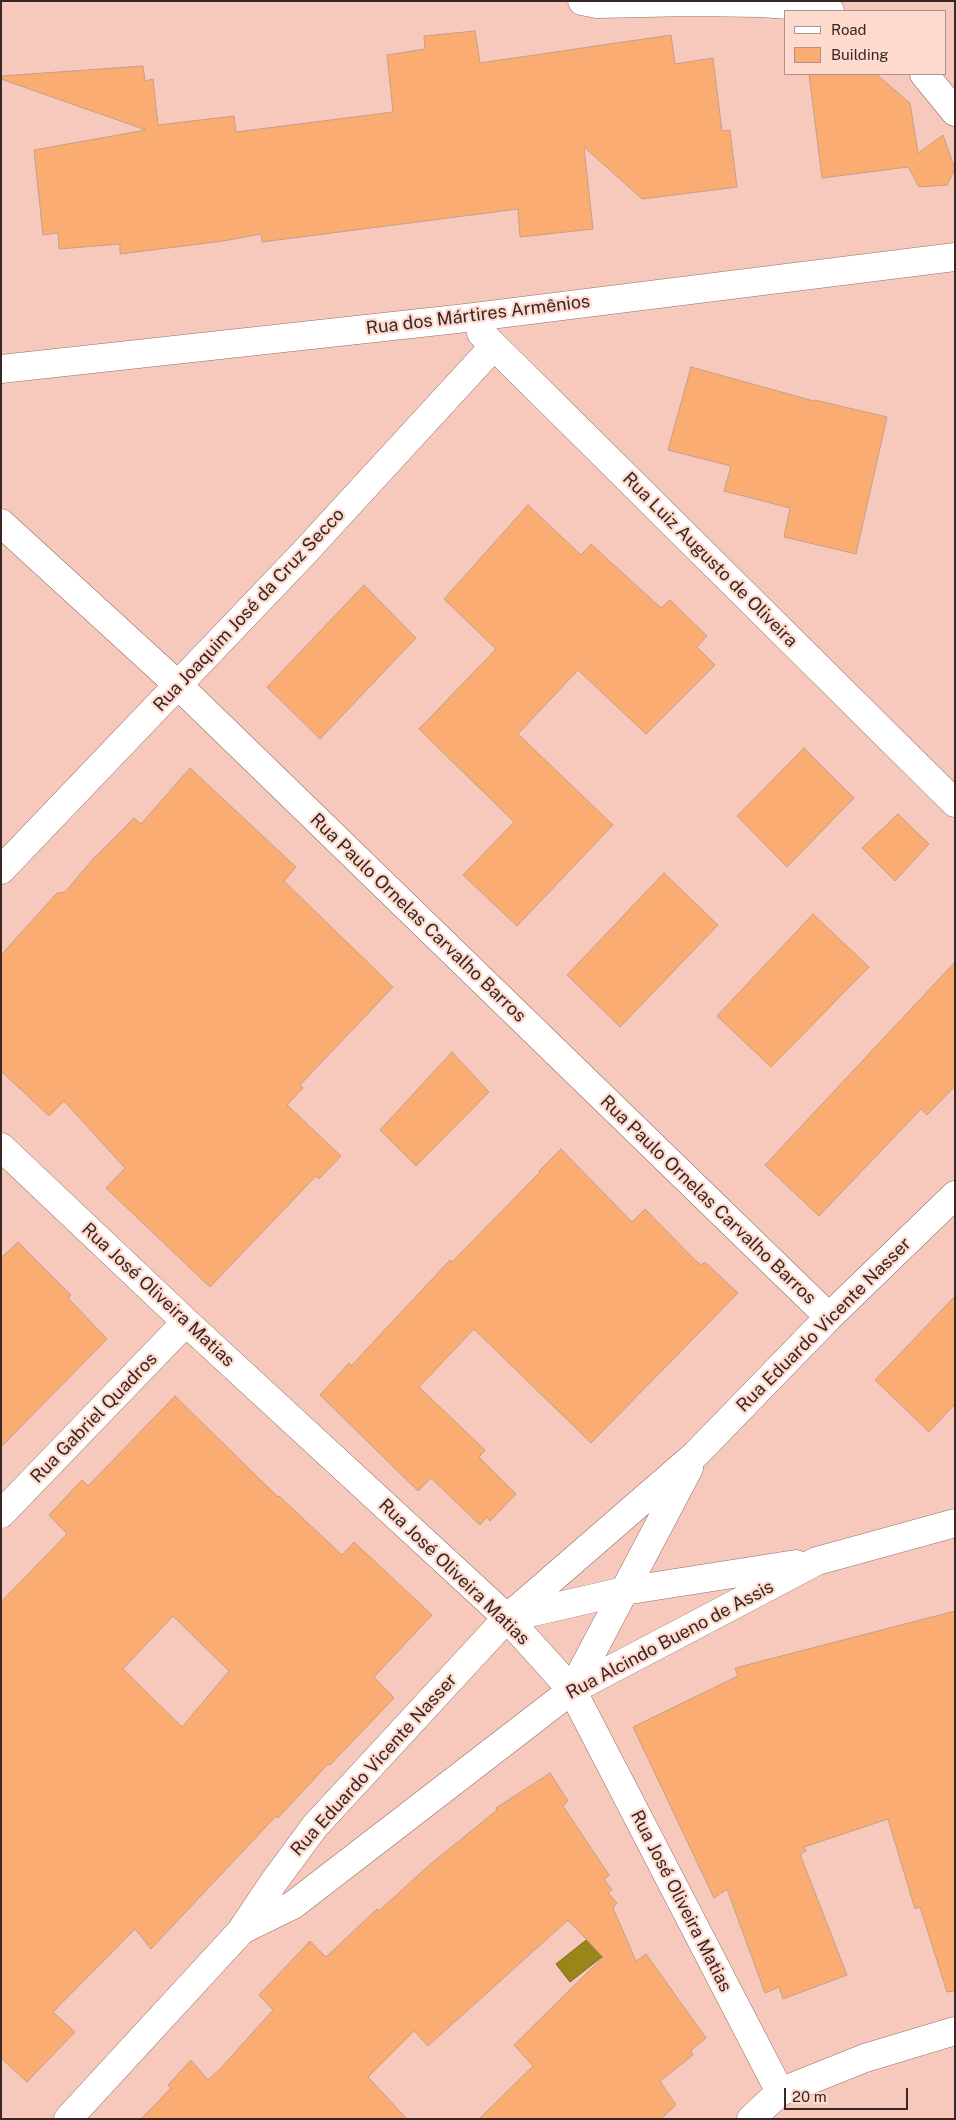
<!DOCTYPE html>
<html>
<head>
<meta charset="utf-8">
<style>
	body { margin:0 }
	#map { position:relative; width:956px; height:2120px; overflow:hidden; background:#f7c9bd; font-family:"Public Sans",sans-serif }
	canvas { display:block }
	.frame { position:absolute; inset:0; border:2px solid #382723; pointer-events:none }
	.legend { position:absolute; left:784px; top:10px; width:162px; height:65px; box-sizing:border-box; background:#fed9ce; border:1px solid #af928a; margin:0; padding:6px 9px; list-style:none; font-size:15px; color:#382723 }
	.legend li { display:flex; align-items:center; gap:10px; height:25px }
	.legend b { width:25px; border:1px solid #af928a }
	.scale { position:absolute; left:784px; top:2088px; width:124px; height:22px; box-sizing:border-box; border:2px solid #382723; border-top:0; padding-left:6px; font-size:15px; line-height:18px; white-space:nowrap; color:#382723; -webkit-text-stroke:4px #fed9ce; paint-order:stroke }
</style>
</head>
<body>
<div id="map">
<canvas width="956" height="2120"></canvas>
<div class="frame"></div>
<ul class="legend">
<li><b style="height:6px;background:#fff"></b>Road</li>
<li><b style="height:14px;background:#fbac72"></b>Building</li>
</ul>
<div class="scale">20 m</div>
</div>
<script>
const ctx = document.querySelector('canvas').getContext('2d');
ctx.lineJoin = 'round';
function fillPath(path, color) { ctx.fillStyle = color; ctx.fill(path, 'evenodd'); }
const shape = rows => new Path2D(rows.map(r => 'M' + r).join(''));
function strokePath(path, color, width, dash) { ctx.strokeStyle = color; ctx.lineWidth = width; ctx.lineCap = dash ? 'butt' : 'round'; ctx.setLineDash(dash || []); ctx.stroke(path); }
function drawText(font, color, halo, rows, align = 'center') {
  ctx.font = font + ' "Public Sans",sans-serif'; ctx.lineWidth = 4.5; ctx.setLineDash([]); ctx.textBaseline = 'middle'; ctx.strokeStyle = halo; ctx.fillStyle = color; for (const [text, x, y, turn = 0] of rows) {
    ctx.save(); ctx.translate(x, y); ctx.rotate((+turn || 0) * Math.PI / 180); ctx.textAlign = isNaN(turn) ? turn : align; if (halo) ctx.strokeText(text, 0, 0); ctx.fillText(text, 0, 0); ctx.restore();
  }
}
const water = shape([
	[590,1937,603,1956,570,1982,556,1964,590,1937]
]);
const building = shape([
	[475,31,480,63,671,35,675,64,713,58,722,131,730,130,737,187,642,199,584,147,593,229,520,237,518,209,262,242,261,234,223,241,120,254,120,244,59,249,58,233,43,235,34,150,146,130,1,79,1,76,143,66,145,81,153,79,158,125,234,116,236,132,393,112,387,55,425,49,424,36,475,31],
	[809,74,876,74,910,103,918,153,943,135,955,169,947,185,919,187,908,167,822,178,809,74],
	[691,367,814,401,815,400,887,417,856,554,784,537,790,508,724,491,731,466,668,450,691,367],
	[528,505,581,555,591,544,661,608,670,600,707,636,697,647,715,665,646,734,578,670,518,734,613,825,517,926,463,875,514,822,419,729,496,649,444,599,528,505],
	[364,585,416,638,320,739,267,687,364,585],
	[804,748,854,798,787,867,737,816,804,748],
	[190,768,296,867,284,881,393,987,300,1085,303,1088,287,1105,341,1156,319,1179,316,1176,210,1287,106,1188,125,1168,64,1101,49,1116,1,1071,1,955,57,893,65,892,93,859,134,818,141,824,190,768],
	[898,814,929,844,895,881,862,848,898,814],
	[664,873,718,925,620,1027,567,975,664,873],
	[813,914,869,967,771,1067,717,1016,813,914],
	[955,962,955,1086,927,1115,921,1109,819,1216,765,1165,955,962],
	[452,1052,489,1092,416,1166,380,1130,452,1052],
	[561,1149,632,1222,645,1209,696,1261,701,1265,705,1262,738,1293,591,1443,474,1329,419,1387,485,1450,479,1457,516,1494,490,1521,487,1517,480,1525,431,1478,418,1491,320,1395,349,1363,351,1366,450,1260,452,1262,540,1172,539,1171,561,1149],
	[18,1242,71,1295,68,1298,107,1339,1,1447,1,1258,18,1242],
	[955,1296,955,1404,929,1432,875,1380,955,1296],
	[175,1396,278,1497,279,1496,342,1555,354,1542,432,1615,374,1677,394,1698,330,1765,328,1764,278,1818,276,1816,151,1949,135,1929,53,2012,75,2032,27,2082,1,2058,1,1602,67,1534,49,1515,82,1480,88,1486,175,1396],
	[173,1616,229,1671,182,1727,123,1669,173,1616],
	[955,1611,955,1991,947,1992,920,1907,915,1909,888,1819,804,1847,806,1851,800,1854,847,1975,783,1999,779,1987,765,1993,727,1889,714,1898,633,1727,738,1676,735,1668,955,1611],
	[550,1773,568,1801,563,1806,609,1875,604,1879,612,1890,608,1893,617,1903,613,1908,636,1961,646,1954,706,2038,691,2050,693,2055,660,2081,676,2105,661,2119,479,2119,533,2066,514,2045,603,1957,568,1920,428,2046,414,2031,368,2077,407,2119,141,2119,171,2088,168,2085,191,2060,208,2080,220,2069,273,2010,259,1995,310,1941,326,1957,377,1909,379,1911,427,1867,497,1810,496,1808,550,1773]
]);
const minor = shape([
	[582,1,597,4,691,2,760,3,819,7,830,11],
	[924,74,955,112],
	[481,333,955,803],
	[1,369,466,318,955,257],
	[1,523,178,685,829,1317],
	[1,870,303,554,494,346],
	[1,1147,186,1322,507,1618,572,1690,780,2092],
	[1,1514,186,1322],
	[512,1617,624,1591,796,1564],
	[572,1690,689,1468],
	[242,1930,293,1905,572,1690,817,1561,955,1523],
	[68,2119,241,1931,273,1883,315,1826,507,1618,695,1455,829,1317,955,1195],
	[751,2119,780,2092,865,2058,955,2031]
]);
const streetNames = [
	["Rua dos Mártires Armênios",478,315,-7],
	["Rua Luiz Augusto de Oliveira",710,560,45],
	["Rua Joaquim José da Cruz Secco",249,610,-47],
	["Rua Paulo Ornelas Carvalho Barros",418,918,44],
	["Rua Paulo Ornelas Carvalho Barros",708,1200,44],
	["Rua José Oliveira Matias",158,1295,43],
	["Rua Eduardo Vicente Nasser",824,1325,-45],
	["Rua Gabriel Quadros",94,1418,-46],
	["Rua José Oliveira Matias",454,1572,44],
	["Rua Alcindo Bueno de Assis",670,1640,-28],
	["Rua Eduardo Vicente Nasser",374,1765,-48],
	["Rua José Oliveira Matias",681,1901,63]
];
fillPath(water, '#9a851a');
strokePath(water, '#7d691d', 1);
fillPath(building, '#fbac72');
strokePath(building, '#c3a087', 1);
strokePath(minor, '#956d62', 29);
strokePath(minor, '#fff', 28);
drawText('18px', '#382723', '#fed9ce', streetNames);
</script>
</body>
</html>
